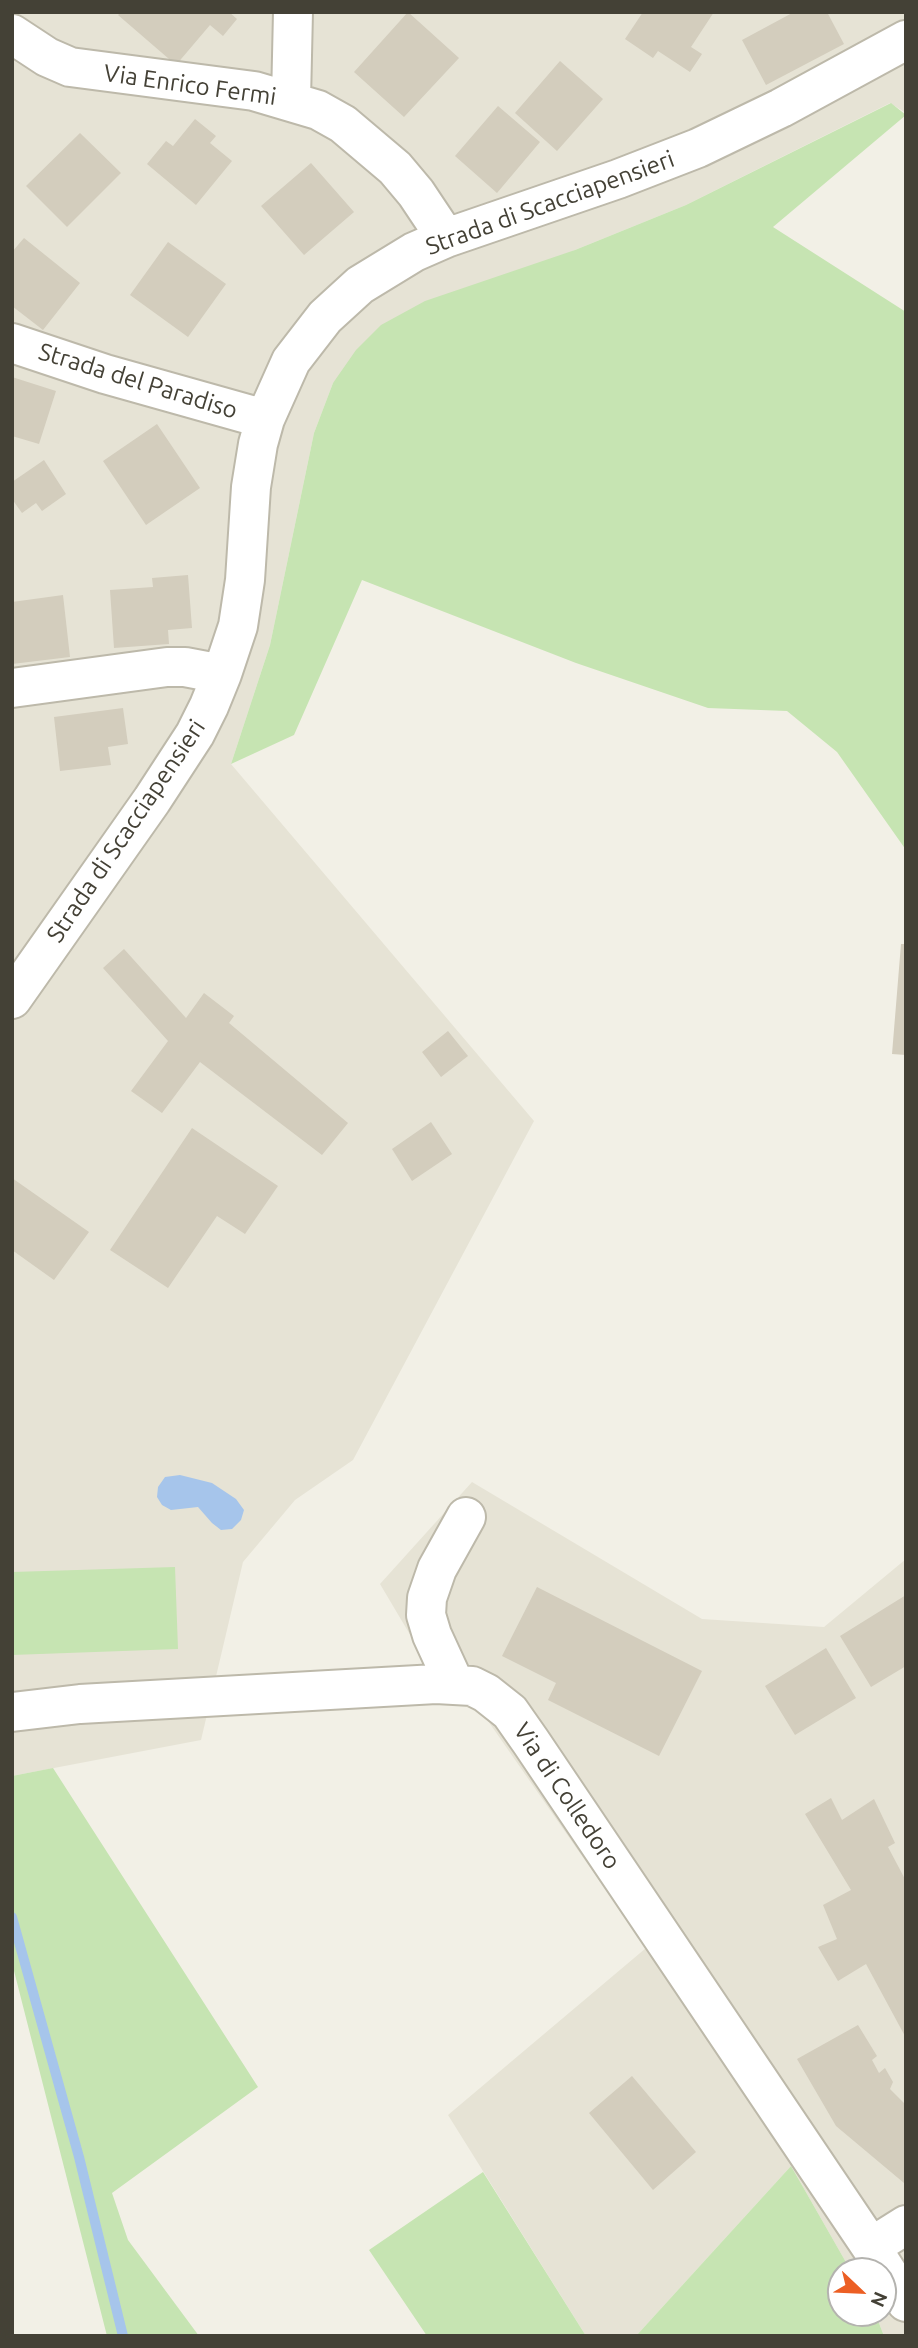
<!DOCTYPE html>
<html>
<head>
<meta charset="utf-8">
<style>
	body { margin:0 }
	#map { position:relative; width:918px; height:2348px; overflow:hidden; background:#f2f0e6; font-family:Ubuntu,sans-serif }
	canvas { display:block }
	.frame { position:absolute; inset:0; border:14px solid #444136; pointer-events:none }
	.north { position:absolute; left:827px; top:2257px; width:70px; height:70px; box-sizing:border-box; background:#fff; border:2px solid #b4b3af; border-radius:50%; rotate:113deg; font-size:19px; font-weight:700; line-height:28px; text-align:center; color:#444136 }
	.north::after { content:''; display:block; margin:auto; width:24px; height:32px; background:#ec5f24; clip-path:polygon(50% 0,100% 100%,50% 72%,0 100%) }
</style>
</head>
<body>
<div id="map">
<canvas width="918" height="2348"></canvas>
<div class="frame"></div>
<div class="north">N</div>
</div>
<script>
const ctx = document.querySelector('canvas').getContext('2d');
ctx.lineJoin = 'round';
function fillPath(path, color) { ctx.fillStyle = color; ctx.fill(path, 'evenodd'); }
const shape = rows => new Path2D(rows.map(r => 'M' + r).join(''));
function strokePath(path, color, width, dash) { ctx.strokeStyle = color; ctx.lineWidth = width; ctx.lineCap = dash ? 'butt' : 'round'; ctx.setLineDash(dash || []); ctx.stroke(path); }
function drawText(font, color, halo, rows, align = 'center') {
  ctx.font = font + ' Ubuntu,sans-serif'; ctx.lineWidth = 6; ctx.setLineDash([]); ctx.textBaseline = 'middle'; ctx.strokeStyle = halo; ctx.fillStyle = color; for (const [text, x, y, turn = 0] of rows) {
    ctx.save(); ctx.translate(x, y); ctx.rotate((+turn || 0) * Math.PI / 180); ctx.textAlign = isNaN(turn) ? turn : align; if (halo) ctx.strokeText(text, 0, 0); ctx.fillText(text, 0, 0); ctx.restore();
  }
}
const residential = shape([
	[12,12,906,12,906,113,890,103,686,205,575,250,333,383,314,433,270,645,231,764,534,1121,353,1460,295,1500,243,1562,201,1740,12,1776],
	[472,1482,702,1619,824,1627,906,1559,906,2336,884,2336,875,2313,883,2313,883,2271,851,2271,791,2166,636,2336,586,2336,448,2115,646,1948,479,1708,428,1665,380,1584]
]);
const green = shape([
	[891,103,906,115,773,227,906,312,906,850,837,752,787,711,708,708,576,663,362,580,294,735,231,764,270,645,314,433,333,383,356,350,381,325,425,301,575,250,686,205],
	[175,1567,178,1649,12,1655,12,1572],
	[53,1768,258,2087,112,2193,128,2240,199,2336,107,2336,12,1963,12,1776],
	[791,2166,851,2271,841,2271,841,2313,875,2313,884,2336,636,2336],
	[483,2172,586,2336,427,2336,369,2250]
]);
const water = shape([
	[180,1475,212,1483,236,1499,244,1510,241,1520,232,1529,221,1530,212,1523,198,1507,171,1510,162,1505,157,1497,158,1487,165,1477]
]);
const stream = shape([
	[12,1917,79,2157,123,2336]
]);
const building = shape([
	[121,12,229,12,237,19,223,36,210,25,176,65,118,15],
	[408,12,459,58,404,117,354,72],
	[643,12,714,12,691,47,702,54,690,72,658,51,653,58,625,39],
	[794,12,827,12,844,44,766,85,742,40],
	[560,61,603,99,557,151,515,113],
	[498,106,540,142,497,193,455,156],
	[195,119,216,136,210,143,232,161,196,205,147,164,166,141,173,146],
	[80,133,121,173,67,227,26,186],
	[311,163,354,212,304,255,261,206],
	[24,238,80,283,43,330,12,306,12,252],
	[168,242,226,284,188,337,130,295],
	[12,377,56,391,39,444,12,436],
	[157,424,200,488,146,525,103,461],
	[44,460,66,494,42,511,36,503,22,513,12,499,12,482],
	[188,575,192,628,168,630,169,644,114,648,110,590,153,587,152,578],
	[63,595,70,657,12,664,12,602],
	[123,708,128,744,108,747,111,765,60,771,54,717],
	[901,944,906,944,906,1055,892,1054],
	[124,949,186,1018,204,993,234,1016,229,1023,348,1123,322,1155,200,1062,162,1113,131,1091,168,1041,103,968],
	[448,1031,468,1056,441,1077,422,1052],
	[431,1122,452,1154,412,1181,392,1149],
	[192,1128,278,1186,245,1234,217,1216,168,1288,110,1250],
	[12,1178,89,1232,54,1280,12,1250],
	[537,1587,702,1671,659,1756,548,1700,556,1683,502,1656],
	[906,1595,906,1666,871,1687,840,1636],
	[826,1648,856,1698,795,1735,765,1686],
	[831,1798,842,1820,874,1799,895,1843,888,1847,906,1881,906,2038,866,1964,838,1981,818,1947,837,1939,823,1905,851,1890,805,1814],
	[858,2025,877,2056,872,2060,879,2073,885,2068,893,2082,890,2089,904,2103,906,2101,904,2183,836,2126,797,2059],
	[632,2076,696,2152,653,2190,589,2113]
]);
const minor = shape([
	[12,34,47,57,70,67,254,91,318,110,343,124,395,168,416,193,446,238],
	[291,100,293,12],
	[12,343,105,374,265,419],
	[12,688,167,667,185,667,222,674],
	[12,999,152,800,195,734,209,706,222,674,238,626,245,580,251,487,258,444,265,419,291,361,325,317,360,285,414,252,446,238,618,179,698,148,781,108,906,40],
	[455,1685,432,1635,426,1615,427,1598,437,1569,466,1517],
	[12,1712,80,1704,436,1684,472,1686,486,1693,510,1712,531,1742,871,2247,906,2302],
	[871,2247,906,2225]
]);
const streetNames = [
	["Via Enrico Fermi",190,85,8],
	["Strada di Scacciapensieri",550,203,-20],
	["Strada del Paradiso",138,381,17],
	["Strada di Scacciapensieri",126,831,-56],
	["Via di Colledoro",567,1796,56]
];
fillPath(residential, '#e6e3d5');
fillPath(green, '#c6e4b2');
fillPath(water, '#a6c5eb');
strokePath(stream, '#a6c5eb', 10);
fillPath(building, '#d3cdbd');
strokePath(minor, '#bdb9aa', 42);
strokePath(minor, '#fff', 38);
drawText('24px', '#444136', '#fff', streetNames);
</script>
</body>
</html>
